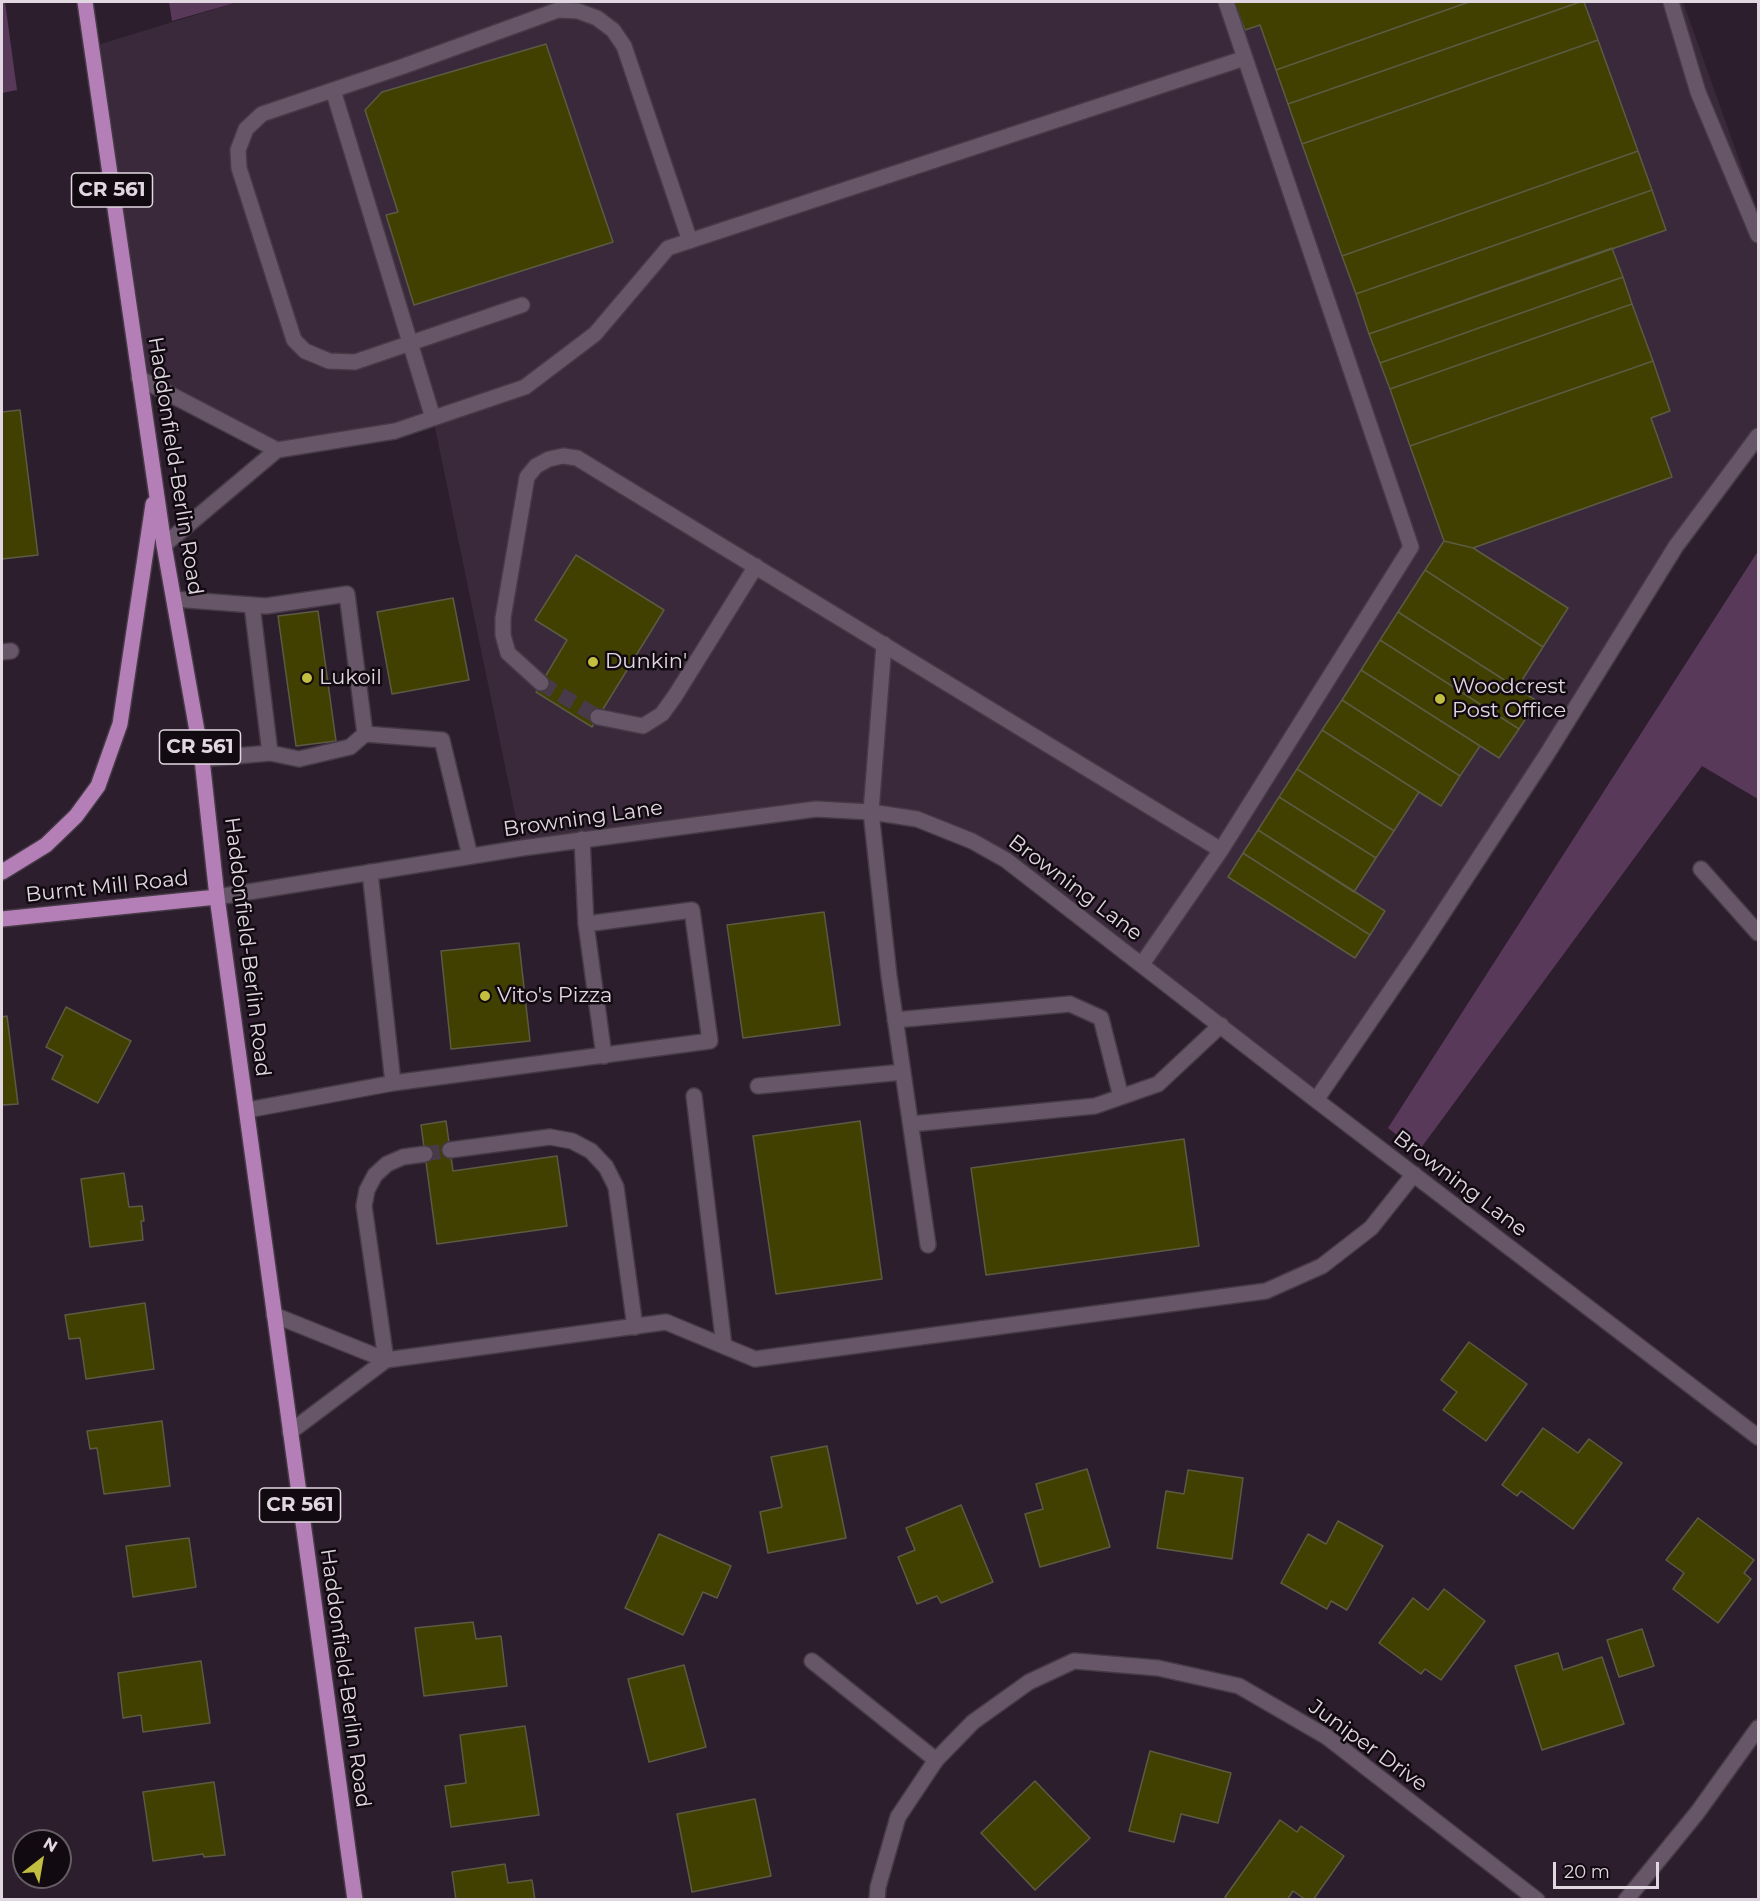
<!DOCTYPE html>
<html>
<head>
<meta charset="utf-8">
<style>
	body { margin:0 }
	#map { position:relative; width:1760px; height:1901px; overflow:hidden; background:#2d1e2d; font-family:Montserrat,sans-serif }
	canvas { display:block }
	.frame { position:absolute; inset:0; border:3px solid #e1d7e1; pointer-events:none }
	.north { position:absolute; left:12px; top:1829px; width:60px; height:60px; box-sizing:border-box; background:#110b11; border:2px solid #645d64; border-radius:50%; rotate:31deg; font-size:16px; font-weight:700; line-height:24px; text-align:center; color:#e1d7e1 }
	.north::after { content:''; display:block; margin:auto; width:21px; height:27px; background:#c1be40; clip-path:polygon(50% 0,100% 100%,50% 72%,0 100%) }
	.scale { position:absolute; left:1553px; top:1862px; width:106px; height:27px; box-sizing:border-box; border:3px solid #e1d7e1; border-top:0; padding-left:8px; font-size:18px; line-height:21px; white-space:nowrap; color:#e1d7e1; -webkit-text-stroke:4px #110b11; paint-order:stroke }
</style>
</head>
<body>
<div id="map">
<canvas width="1760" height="1901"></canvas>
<div class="frame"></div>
<div class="north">N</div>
<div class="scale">20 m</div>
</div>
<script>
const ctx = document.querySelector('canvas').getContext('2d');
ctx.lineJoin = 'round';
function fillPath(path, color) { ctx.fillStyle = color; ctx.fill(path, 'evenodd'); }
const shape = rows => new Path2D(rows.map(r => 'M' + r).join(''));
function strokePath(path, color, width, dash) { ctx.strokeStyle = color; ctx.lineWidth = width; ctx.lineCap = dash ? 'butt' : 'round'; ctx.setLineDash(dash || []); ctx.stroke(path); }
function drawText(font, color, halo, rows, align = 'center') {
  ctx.font = font + ' Montserrat,sans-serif'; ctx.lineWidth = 5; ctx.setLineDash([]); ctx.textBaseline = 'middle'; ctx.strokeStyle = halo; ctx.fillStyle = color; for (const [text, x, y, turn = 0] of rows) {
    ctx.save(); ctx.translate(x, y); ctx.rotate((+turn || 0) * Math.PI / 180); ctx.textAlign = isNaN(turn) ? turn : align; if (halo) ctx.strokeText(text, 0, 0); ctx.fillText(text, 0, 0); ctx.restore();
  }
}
const built = shape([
	[238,2,1683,2,1758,213,1758,436,1676,546,1316,1100,1006,860,917,819,816,809,522,848,433,418,277,450,139,378,91,47]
]);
const green = shape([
	[2,2,5,2,17,90,2,93],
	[169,2,238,2,172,21],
	[1758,551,1758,799,1702,766,1418,1152,1388,1128]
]);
const building = shape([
	[1234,2,1469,2,1276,70,1260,25,1245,30,1234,2],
	[1469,2,1580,2,1288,104,1276,70,1469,2],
	[1580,2,1584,2,1598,40,1302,144,1288,104,1580,2],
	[1598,40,1638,151,1342,256,1302,144,1598,40],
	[546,44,613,242,414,305,386,215,398,212,365,110,382,92,546,44],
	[1638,151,1652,190,1356,294,1342,256,1638,151],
	[1652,190,1666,230,1369,334,1356,294,1652,190],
	[1612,248,1623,277,1380,363,1369,334,1612,248],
	[1623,277,1632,304,1390,389,1380,363,1623,277],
	[1632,304,1653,361,1410,446,1390,389,1632,304],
	[1653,361,1670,411,1651,418,1672,477,1473,548,1444,541,1410,446,1653,361],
	[20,410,38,555,2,559,2,412,20,410],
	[1444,541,1473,548,1568,608,1543,647,1425,570,1444,541],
	[576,555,664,610,592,727,536,692,567,640,535,620,576,555],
	[1425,570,1543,647,1517,688,1398,612,1425,570],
	[453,598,469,680,392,694,377,612,453,598],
	[318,611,336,741,296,746,278,616,318,611],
	[1398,612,1537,701,1519,729,1380,640,1398,612],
	[1380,640,1519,729,1499,758,1361,670,1380,640],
	[1361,670,1480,746,1460,776,1342,700,1361,670],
	[1342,700,1460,776,1441,806,1322,730,1342,700],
	[1322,730,1419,792,1394,831,1297,769,1322,730],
	[1297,769,1394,831,1376,858,1279,797,1297,769],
	[1279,797,1376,858,1354,892,1258,830,1279,797],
	[1258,830,1385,911,1370,935,1243,853,1258,830],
	[1243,853,1370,935,1355,958,1228,877,1243,853],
	[824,912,840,1025,743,1038,727,925,824,912],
	[519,943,530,1041,451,1049,441,951,519,943],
	[66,1007,131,1041,98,1103,52,1079,63,1056,46,1047,66,1007],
	[7,1016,18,1104,2,1105,2,1017,7,1016],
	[446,1121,453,1171,557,1156,567,1226,437,1244,421,1125,446,1121],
	[860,1121,882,1279,776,1294,753,1136,860,1121],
	[1184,1139,1199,1246,986,1275,971,1168,1184,1139],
	[124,1173,129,1207,142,1206,144,1221,141,1221,143,1240,90,1247,81,1179,124,1173],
	[145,1303,154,1369,86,1379,80,1338,69,1339,65,1315,145,1303],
	[1469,1342,1527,1384,1486,1441,1443,1410,1457,1392,1441,1380,1469,1342],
	[162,1421,170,1486,104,1494,97,1448,90,1449,87,1431,162,1421],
	[1543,1428,1578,1453,1589,1439,1622,1463,1573,1529,1521,1491,1517,1496,1502,1485,1543,1428],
	[827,1446,846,1538,768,1553,760,1512,782,1507,771,1457,827,1446],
	[1087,1469,1110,1547,1040,1567,1025,1514,1043,1509,1036,1484,1087,1469],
	[1188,1470,1243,1478,1232,1559,1157,1548,1166,1491,1184,1494,1188,1470],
	[961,1505,993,1582,941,1603,937,1596,917,1604,898,1557,915,1550,906,1528,961,1505],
	[1698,1518,1754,1560,1744,1573,1751,1579,1718,1623,1673,1589,1684,1573,1666,1560,1698,1518],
	[1338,1521,1383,1546,1347,1610,1331,1601,1327,1609,1281,1583,1308,1534,1326,1544,1338,1521],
	[659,1534,731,1566,717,1598,703,1592,683,1635,625,1608,659,1534],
	[189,1538,196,1587,133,1597,126,1546,189,1538],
	[1444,1589,1485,1621,1441,1680,1425,1669,1421,1674,1379,1643,1413,1598,1428,1610,1444,1589],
	[473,1622,476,1639,501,1636,507,1686,424,1696,415,1628,473,1622],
	[1642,1629,1654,1666,1619,1677,1607,1640,1642,1629],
	[1558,1653,1563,1670,1602,1657,1624,1724,1542,1750,1515,1666,1558,1653],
	[201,1661,210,1723,143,1732,141,1715,123,1718,118,1673,201,1661],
	[684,1665,706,1747,649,1762,628,1679,684,1665],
	[525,1726,539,1815,451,1827,445,1786,466,1783,460,1735,525,1726],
	[1150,1751,1231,1773,1218,1823,1181,1814,1174,1842,1129,1831,1150,1751],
	[1035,1781,1090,1838,1035,1890,981,1833,1035,1781],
	[214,1782,225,1855,204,1857,203,1854,153,1861,143,1792,214,1782],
	[755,1799,771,1876,692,1892,677,1814,755,1799],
	[1280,1820,1297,1832,1301,1826,1344,1856,1313,1900,1306,1900,1293,1891,1287,1900,1228,1900,1225,1897,1280,1820],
	[505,1864,508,1883,532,1880,535,1900,456,1900,452,1872,505,1864]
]);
const minorTunnel = shape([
	[541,683,598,717],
	[425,1154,450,1150]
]);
const minor = shape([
	[1671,2,1698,92,1758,235],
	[333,90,433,418],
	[522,305,355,362,329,361,305,351,294,340,239,168,238,150,246,129,262,114,404,66,558,10,578,11,597,18,613,30,624,46,690,241],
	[139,378,277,450],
	[164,545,277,450,395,431,525,387,595,334,668,248,1245,58],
	[174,599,266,606,347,594,365,734,442,740,470,856],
	[884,644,871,812,889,976,928,1245],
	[2,652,11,651],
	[541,683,508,653,503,635,503,618,527,477,536,466,549,459,563,456,577,458,1221,850],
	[598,717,643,726,662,714,675,696,756,566],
	[270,753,299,759,350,747,365,734],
	[202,759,270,753,252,605],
	[582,839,586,924,604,1056],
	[1701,869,1758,933],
	[370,872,393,1083],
	[217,897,522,848,816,809,871,812,917,819,972,841,1006,860,1316,1100,1758,1437],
	[1142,964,1221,850,1411,547,1226,2],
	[895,1020,1070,1004,1101,1018,1121,1097],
	[758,1086,903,1072],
	[694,1096,724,1346],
	[1316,1100,1420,948,1547,754,1676,546,1758,436],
	[247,1110,393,1083,710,1041,692,910,586,924],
	[911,1124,1095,1106,1158,1084,1221,1025],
	[450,1150,550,1137,572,1141,591,1151,606,1167,616,1187,635,1327],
	[274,1315,386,1360,666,1322,755,1359,1266,1291,1322,1266,1371,1228,1414,1174],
	[386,1360,364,1206,367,1190,375,1175,387,1164,403,1157,425,1154],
	[290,1432,386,1360],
	[812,1661,936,1760],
	[877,1900,878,1887,898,1817,936,1760,973,1722,1029,1682,1074,1661,1158,1668,1239,1686,1327,1737,1537,1900],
	[1626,1900,1697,1813,1758,1728]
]);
const major = shape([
	[85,2,164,545,202,759,217,897,355,1900],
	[2,872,46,845,76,816,98,786,120,724,153,504],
	[2,919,217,897]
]);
const markers = [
	[593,662,6,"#c1be40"],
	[307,678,6,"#c1be40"],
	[1440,699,6,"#c1be40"],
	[485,996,6,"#c1be40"]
];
const shields = [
	[112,190,81],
	[200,747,81],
	[300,1505,81]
];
const shieldNames = [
	["CR 561",112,190],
	["CR 561",200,747],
	["CR 561",300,1505]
];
const streetNames = [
	["Haddonfield-Berlin Road",175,466,81],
	["Browning Lane",583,819,-8],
	["Burnt Mill Road",107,887,-6],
	["Browning Lane",1075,888,37],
	["Haddonfield-Berlin Road",247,947,83],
	["Browning Lane",1460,1184,37],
	["Haddonfield-Berlin Road",345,1678,82],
	["Juniper Drive",1368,1746,36]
];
const poiNames = [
	["Dunkin'",605,662],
	["Lukoil",319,678],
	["Woodcrest",1452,687],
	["Post Office",1452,711],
	["Vito's Pizza",497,996]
];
fillPath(built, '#3a283b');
fillPath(green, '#59395a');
fillPath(building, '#424000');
strokePath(building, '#5b5b44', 1.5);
strokePath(minorTunnel, '#483a48', 15, [15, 8]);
strokePath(minor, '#463a46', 18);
strokePath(major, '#463a46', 18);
strokePath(minor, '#675667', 15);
strokePath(major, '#b47fb7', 15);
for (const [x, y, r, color] of markers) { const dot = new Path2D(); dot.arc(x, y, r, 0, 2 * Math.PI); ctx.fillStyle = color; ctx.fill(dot); strokePath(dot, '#110b11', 2); }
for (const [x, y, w] of shields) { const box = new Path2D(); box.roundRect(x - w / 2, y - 17, w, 34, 4.5); ctx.fillStyle = '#110b11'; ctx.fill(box); strokePath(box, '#e1d7e1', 1.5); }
drawText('bold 20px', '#e1d7e1', null, shieldNames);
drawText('21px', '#e1d7e1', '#110b11', streetNames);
drawText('21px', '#e1d7e1', '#110b11', poiNames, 'left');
</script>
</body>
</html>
